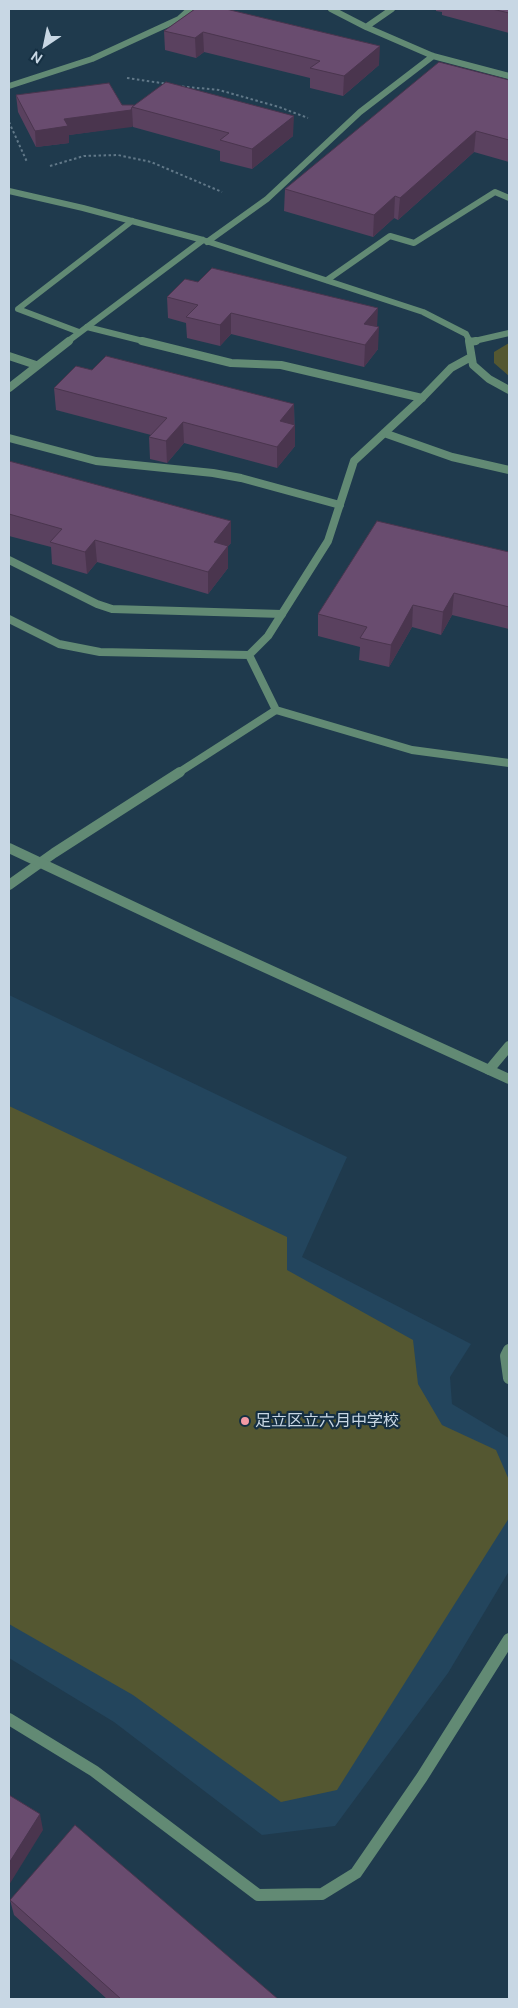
<!DOCTYPE html>
<html>
<head>
<meta charset="utf-8">
<style>
	body { margin:0 }
	#map { position:relative; width:518px; height:2008px; overflow:hidden; background:#1f3a4d; font-family:Ubuntu,sans-serif }
	canvas { display:block }
	.frame { position:absolute; inset:0; border:10px solid #c8d7e4; pointer-events:none }
	.north { position:absolute; left:20px; top:20px; width:50px; height:50px; -webkit-text-stroke:4px #152f42; paint-order:stroke; rotate:214deg; font-size:14px; font-weight:700; line-height:20px; text-align:center; color:#c8d7e4 }
	.north::after { content:''; display:block; margin:auto; width:18px; height:22px; background:#c8d7e4; clip-path:polygon(50% 0,100% 100%,50% 72%,0 100%) }
</style>
</head>
<body>
<div id="map">
<canvas width="518" height="2008"></canvas>
<div class="frame"></div>
<div class="north">N</div>
</div>
<script>
const ctx = document.querySelector('canvas').getContext('2d');
ctx.lineJoin = 'round';
function fillPath(path, color) { ctx.fillStyle = color; ctx.fill(path, 'evenodd'); }
const shape = rows => new Path2D(rows.map(r => 'M' + r).join(''));
function strokePath(path, color, width, dash) { ctx.strokeStyle = color; ctx.lineWidth = width; ctx.lineCap = dash ? 'butt' : 'round'; ctx.setLineDash(dash || []); ctx.stroke(path); }
function drawText(font, color, halo, rows, align = 'center') {
  ctx.font = font + ' Ubuntu,"Noto Sans JP",sans-serif'; ctx.lineWidth = 4.5; ctx.setLineDash([]); ctx.textBaseline = 'middle'; ctx.strokeStyle = halo; ctx.fillStyle = color; for (const [text, x, y, turn = 0] of rows) {
    ctx.save(); ctx.translate(x, y); ctx.rotate((+turn || 0) * Math.PI / 180); ctx.textAlign = isNaN(turn) ? turn : align; if (halo) ctx.strokeText(text, 0, 0); ctx.fillText(text, 0, 0); ctx.restore();
  }
}
const built = shape([
	[9,995,347,1157,302,1257,471,1344,450,1377,452,1404,509,1438,509,1571,448,1673,335,1826,262,1835,114,1722,9,1658]
]);
const green = shape([
	[509,343,509,376,494,363,494,352],
	[9,1106,287,1237,287,1270,413,1340,418,1384,442,1425,496,1450,509,1480,509,1518,337,1790,281,1802,133,1695,9,1624]
]);
const path = shape([
	[127,78,168,84],
	[177,86,219,90,279,107,308,118],
	[9,122,27,162],
	[50,166,84,156,118,155,151,162,222,192]
]);
const serviceFar2 = shape([
	[327,280,390,236,414,243,495,192,509,198],
	[87,327,147,342],
	[79,332,18,309,132,221],
	[470,342,509,333]
]);
const serviceFar1 = shape([
	[142,341,231,363,281,365,422,398],
	[470,342,476,341],
	[9,356,36,365],
	[9,438,96,461,213,473,241,478,340,505],
	[9,560,97,604,112,609,282,614]
]);
const service = shape([
	[509,1350,506,1356,509,1378],
	[9,1719,94,1771,258,1895,322,1894,356,1873,422,1777,509,1639]
]);
const minorFar2 = shape([
	[331,9,366,27,433,56,509,76],
	[366,27,392,9],
	[9,86,92,59,179,19,190,9],
	[9,191,83,208,203,240,423,312,466,334,470,342],
	[207,242,267,199,360,112,433,56],
	[67,342,203,240]
]);
const minorFar1 = shape([
	[469,341,473,365,489,379,509,390],
	[9,388,69,341],
	[384,433,452,457,509,470],
	[9,619,59,644,100,652,249,655,276,710,412,750,509,763],
	[249,655,268,636,328,541,354,461,422,398,451,368,471,357],
	[178,773,276,710]
]);
const minor = shape([
	[9,885,54,853,180,772],
	[489,1070,509,1046]
]);
const tertiary = shape([
	[9,848,198,937,509,1079]
]);
const wall = shape([
	[195,9,379,65,343,96,310,88,310,78,204,52,196,58,165,50,164,31],
	[436,9,509,9,509,33,442,15,442,12,436,11],
	[509,80,509,162,474,152,398,220,394,218,373,237,284,211,285,189],
	[16,95,122,105,293,136,252,169,220,161,220,151,133,127,133,126,69,135,69,143,36,147,18,112],
	[167,297,377,327,378,349,364,367,231,334,220,346,187,338,186,323,168,318],
	[92,370,294,404,295,446,277,468,184,443,167,463,150,459,149,437,151,435,56,410,54,388],
	[9,461,231,543,228,546,228,568,208,594,97,562,87,574,52,564,51,547,9,536],
	[509,552,509,629,452,615,441,635,412,627,389,667,359,660,360,647,318,636,318,614],
	[10,1900,278,1999,107,1999,14,1915]
]);
const shadedWall = shape([
	[203,32,204,52,196,58,195,38],
	[380,46,379,65,343,96,344,76],
	[132,109,133,126,132,127,69,135,69,143,36,147,35,131,64,119],
	[294,116,293,136,252,169,252,149],
	[476,131,474,152,398,220,400,198],
	[395,196,394,218,373,237,374,215],
	[378,308,377,329,364,324],
	[231,313,231,334,220,346,220,325],
	[379,327,378,349,364,367,365,345],
	[294,404,294,425,280,421],
	[183,422,184,443,167,463,166,441],
	[295,425,295,446,277,468,277,447],
	[231,521,231,543,228,546,228,568,208,594,208,572,214,542],
	[95,540,97,562,87,574,85,552],
	[454,593,452,615,441,635,443,612],
	[413,605,412,627,389,667,391,645],
	[40,1814,43,1830,9,1885,9,1863]
]);
const building = shape([
	[195,9,226,9,380,46,344,76,310,68,320,61,203,32,195,38,164,31,195,9],
	[492,9,509,9,509,13,492,9],
	[439,62,509,80,509,140,476,131,400,198,395,196,374,215,285,189,439,62],
	[166,82,294,116,252,149,220,140,229,133,132,107,166,82],
	[109,83,122,105,134,105,132,107,131,110,64,119,68,126,35,131,16,95,109,83],
	[212,268,378,308,364,324,379,327,365,345,231,313,220,325,186,317,198,305,167,297,185,279,198,282,212,268],
	[106,356,294,404,280,421,295,425,277,447,183,422,166,441,149,437,167,418,54,388,76,366,92,370,106,356],
	[9,461,231,521,214,542,228,546,208,572,95,540,85,552,50,542,62,529,9,514,9,461],
	[377,521,509,552,509,607,454,593,443,612,413,605,391,645,360,638,367,627,318,614,377,521],
	[9,1795,40,1814,9,1863,9,1795],
	[75,1825,278,1999,121,1999,10,1900,75,1825]
]);
const markers = [
	[245,1421,5,"#f49aa5"]
];
const poiNames = [
	["足立区立六月中学校",255,1421]
];
fillPath(built, '#23455d');
fillPath(green, '#545731');
strokePath(path, '#617888', 2, [2.5, 2.5]);
strokePath(serviceFar2, '#628a74', 6);
strokePath(serviceFar1, '#628a74', 8);
strokePath(service, '#628a74', 12);
strokePath(minorFar2, '#628a74', 6);
strokePath(minorFar1, '#628a74', 8);
strokePath(minor, '#628a74', 10);
strokePath(tertiary, '#628a74', 10);
fillPath(wall, '#5a415f');
fillPath(shadedWall, '#4a354e');
fillPath(building, '#694c6f');
strokePath(building, '#4a354e', 1);
for (const [x, y, r, color] of markers) { const dot = new Path2D(); dot.arc(x, y, r, 0, 2 * Math.PI); ctx.fillStyle = color; ctx.fill(dot); strokePath(dot, '#152f42', 2); }
drawText('16px', '#c8d7e4', '#152f42', poiNames, 'left');
</script>
</body>
</html>
